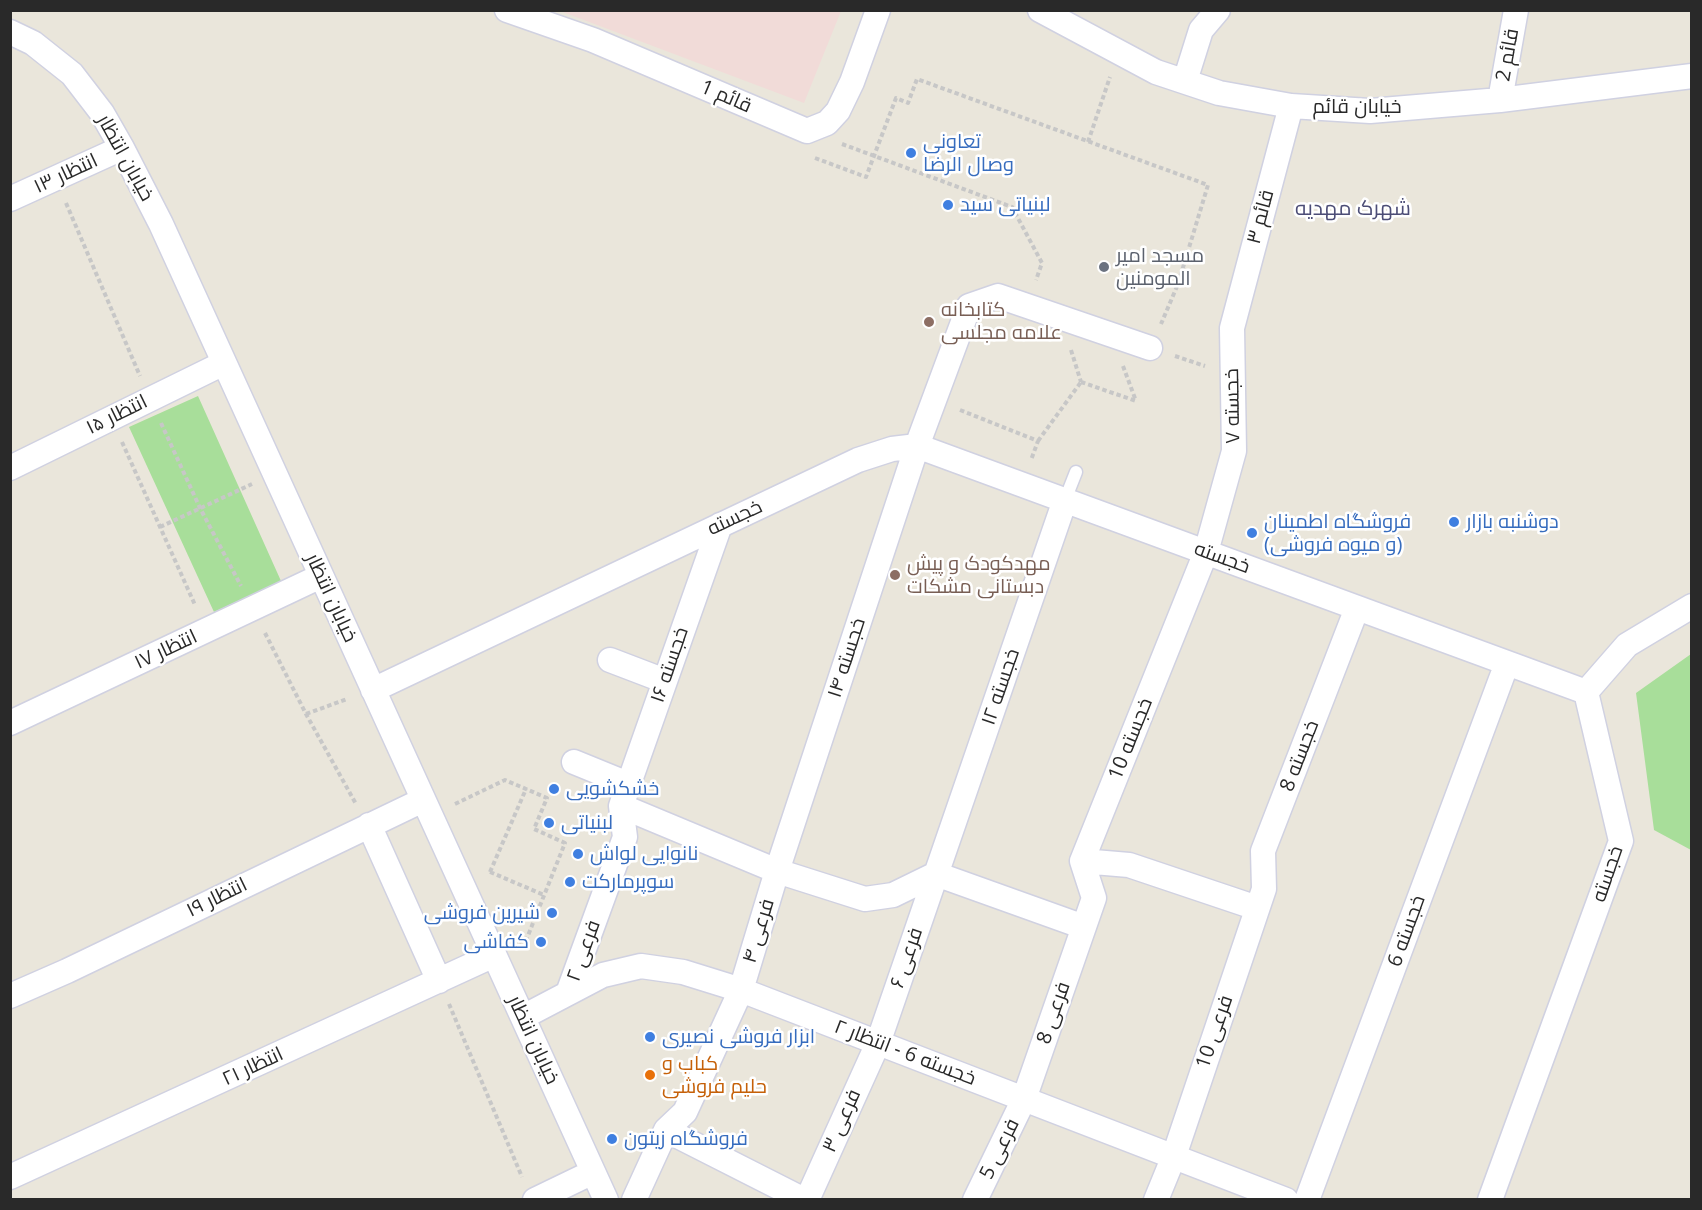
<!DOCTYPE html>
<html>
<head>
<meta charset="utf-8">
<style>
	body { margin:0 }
	#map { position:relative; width:1702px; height:1210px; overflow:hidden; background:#eae6db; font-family:"Open Sans",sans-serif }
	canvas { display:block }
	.frame { position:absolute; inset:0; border:12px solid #292929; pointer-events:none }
</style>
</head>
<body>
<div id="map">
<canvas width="1702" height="1210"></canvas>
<div class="frame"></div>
</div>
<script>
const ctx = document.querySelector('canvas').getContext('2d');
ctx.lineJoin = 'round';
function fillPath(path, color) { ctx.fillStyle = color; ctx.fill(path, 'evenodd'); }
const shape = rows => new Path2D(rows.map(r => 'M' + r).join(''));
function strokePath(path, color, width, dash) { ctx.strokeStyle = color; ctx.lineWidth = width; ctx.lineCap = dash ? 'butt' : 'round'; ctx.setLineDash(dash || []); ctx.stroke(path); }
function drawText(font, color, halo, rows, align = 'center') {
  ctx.font = font + ' "Open Sans",Cairo,sans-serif'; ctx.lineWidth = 5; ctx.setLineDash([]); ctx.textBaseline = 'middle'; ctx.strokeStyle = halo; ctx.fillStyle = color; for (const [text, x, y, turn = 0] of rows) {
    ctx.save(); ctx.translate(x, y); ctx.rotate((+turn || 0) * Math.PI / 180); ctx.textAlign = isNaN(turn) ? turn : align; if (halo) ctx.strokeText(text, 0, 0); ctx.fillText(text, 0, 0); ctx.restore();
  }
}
const medical = shape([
	[560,11,841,10,841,11,804,103]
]);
const green = shape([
	[198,396,281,581,214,612,129,427],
	[1691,654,1691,850,1654,830,1636,693]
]);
const path = shape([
	[1088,142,1110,77],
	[842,144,1012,207,1042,263,1036,280],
	[815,158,866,177,896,98,908,103,917,79,1208,185,1178,284,1161,324],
	[66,203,140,376],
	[1071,350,1081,382],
	[1175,356,1205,366],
	[1123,366,1136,401],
	[1081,382,1136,401],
	[960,410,1038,441,1031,460],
	[161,423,200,508,241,586],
	[1038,441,1081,382],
	[122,442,195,605],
	[160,527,252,484],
	[265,633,306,714,356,804],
	[306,714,347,699],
	[455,804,505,780,547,798,534,829,565,843,527,938,519,942],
	[490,872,526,789],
	[490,872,544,895],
	[449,1004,522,1177]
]);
const lane = shape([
	[1065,500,1076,472]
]);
const street = shape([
	[507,10,593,40,807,131,827,123,838,111,852,82,878,10],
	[1040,10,1156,72,1219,93,1291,106,1370,111,1500,100,1692,76],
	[10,32,33,43,72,74,102,113,122,148,161,224,606,1200],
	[1185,81,1201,30,1218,10],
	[1500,100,1516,10],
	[10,199,122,148],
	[10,468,224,363],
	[610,660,665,681],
	[373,690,858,460,892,449,917,446,1586,692,1621,841,1490,1200],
	[1586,692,1627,645,1692,606],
	[10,723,321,576],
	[574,762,628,784],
	[621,806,777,871,865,899,893,895,936,874,1084,927],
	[369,825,439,981],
	[1082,861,1129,865,1257,908],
	[568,993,625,837,621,806,720,525],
	[10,996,67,971,423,800],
	[523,1017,603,975,641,966,683,972,741,990,1286,1200],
	[666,1130,804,1200],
	[10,1177,494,955],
	[535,1200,593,1172],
	[634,1200,666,1130,685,1112,741,990,777,871,884,546,917,446,969,306,998,296,1150,348],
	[807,1200,878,1043,1065,500],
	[975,1200,1024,1099,1094,898,1082,861,1206,552,1234,451,1232,328,1291,106],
	[1156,1200,1174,1156,1264,889,1263,851,1357,608],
	[1307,1200,1507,663]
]);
const markers = [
	[911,153,6,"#3f7fe0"],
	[948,205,6,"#3f7fe0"],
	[1104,267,6,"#6b7280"],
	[929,322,6,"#8d6e63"],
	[1454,522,6,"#3f7fe0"],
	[1252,533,6,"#3f7fe0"],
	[895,575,6,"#8d6e63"],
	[554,789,6,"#3f7fe0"],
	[549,823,6,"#3f7fe0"],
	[578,854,6,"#3f7fe0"],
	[570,882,6,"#3f7fe0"],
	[552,913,6,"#3f7fe0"],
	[541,942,6,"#3f7fe0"],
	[650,1037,6,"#3f7fe0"],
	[650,1075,6,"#e8710a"],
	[612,1139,6,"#3f7fe0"]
];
const streetNames = [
	["قائم 2",1508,55,-80],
	["قائم 1",726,97,23],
	["خیابان قائم",1357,107],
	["خیابان انتظار",125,158,61],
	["انتظار ۱۳",66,174,-25],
	["قائم ۳",1261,217,-75],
	["خجسته ۷",1233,406,-91],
	["انتظار ۱۵",117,415,-26],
	["خجسته",735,518,-25],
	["خجسته",1222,558,20],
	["خیابان انتظار",331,598,65],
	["انتظار ۱۷",166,650,-25],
	["خجسته ۱۴",847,658,-72],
	["خجسته ۱۶",670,665,-71],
	["خجسته ۱۲",1001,687,-71],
	["خجسته 10",1131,739,-68],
	["خجسته 8",1300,756,-69],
	["خجسته",1608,874,-71],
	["انتظار ۱۹",217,898,-26],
	["فرعی ۴",759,931,-73],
	["خجسته 6",1407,931,-70],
	["فرعی ۲",584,951,-70],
	["فرعی ۶",907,958,-71],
	["فرعی 8",1054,1013,-71],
	["فرعی 10",1215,1032,-71],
	["خیابان انتظار",533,1040,65],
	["خجسته 6 - انتظار ۲",905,1053,21],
	["انتظار ۲۱",253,1067,-25],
	["فرعی ۳",842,1121,-66],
	["فرعی 5",1000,1149,-64]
];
const shopNames = [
	["تعاونی",923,142],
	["وصال الرضا",923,165],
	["لبنیاتی سید",960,205],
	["فروشگاه اطمینان",1264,522],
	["(و میوه فروشی)",1264,545],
	["دوشنبه بازار",1466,522],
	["خشکشویی",566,789],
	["لبنیاتی",561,823],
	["نانوایی لواش",590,854],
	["سوپرمارکت",582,882],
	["شیرین فروشی",540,913,"right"],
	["کفاشی",529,942,"right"],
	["ابزار فروشی نصیری",662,1037],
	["فروشگاه زیتون",624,1139]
];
const worshipNames = [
	["مسجد امیر",1116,256],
	["المومنین",1116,279]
];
const educationNames = [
	["کتابخانه",941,310],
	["علامه مجلسی",941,333],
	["مهدکودک و پیش",907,564],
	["دبستانی مشکات",907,587]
];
const foodNames = [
	["کباب و",662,1064],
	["حلیم فروشی",662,1087]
];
const neighbourhoodNames = [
	["شهرک مهدیه",1353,209]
];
fillPath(medical, '#f1dbd8');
fillPath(green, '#a8de9a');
strokePath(lane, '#d0d1e1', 15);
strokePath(street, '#d0d1e1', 27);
strokePath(path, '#c7c7c7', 4, [4.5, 3]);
strokePath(lane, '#fff', 12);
strokePath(street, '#fff', 24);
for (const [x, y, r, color] of markers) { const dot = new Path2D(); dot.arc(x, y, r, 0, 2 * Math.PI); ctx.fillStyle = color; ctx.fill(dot); strokePath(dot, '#fff', 2); }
drawText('20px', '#292929', '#fff', streetNames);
drawText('20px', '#366cbe', '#fff', shopNames, 'left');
drawText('20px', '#5b616d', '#fff', worshipNames, 'left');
drawText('20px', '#785e54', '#fff', educationNames, 'left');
drawText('20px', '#c56008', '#fff', foodNames, 'left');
drawText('21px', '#4c4d76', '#fff', neighbourhoodNames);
</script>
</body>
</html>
